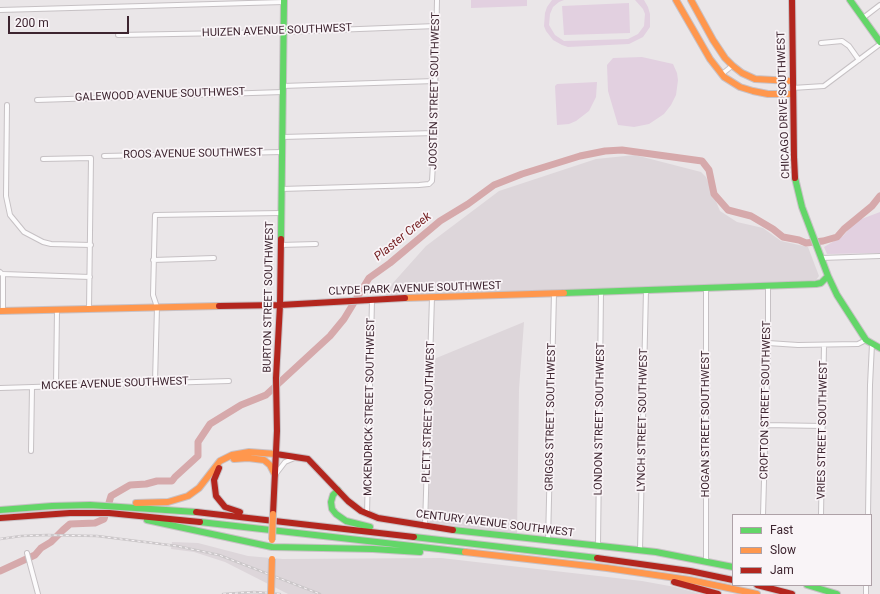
<!DOCTYPE html>
<html>
<head>
<meta charset="utf-8">
<style>
	body { margin:0 }
	#map { position:relative; width:880px; height:594px; overflow:hidden; background:#eae6e8; font-family:Roboto,sans-serif }
	canvas { display:block }
	.legend { position:absolute; left:732px; top:514px; width:140px; height:72px; box-sizing:border-box; background:#f9f4f7; border:1px solid #aea1a7; margin:0; padding:5px 7px; list-style:none; font-size:12px; color:#3d242f }
	.legend li { display:flex; align-items:center; gap:8px; height:20px }
	.legend b { width:20px; border:1px solid #aea1a7 }
	.scale { position:absolute; left:8px; top:16px; width:121px; height:18px; box-sizing:border-box; border:2px solid #3d242f; border-top:0; padding-left:5px; font-size:12px; line-height:14px; white-space:nowrap; color:#3d242f; -webkit-text-stroke:3px #f9f4f7; paint-order:stroke }
</style>
</head>
<body>
<div id="map">
<canvas width="880" height="594"></canvas>
<ul class="legend">
<li><b style="height:5px;background:#63d668"></b>Fast</li>
<li><b style="height:5px;background:#ff974d"></b>Slow</li>
<li><b style="height:5px;background:#b3261e"></b>Jam</li>
</ul>
<div class="scale">200 m</div>
</div>
<script>
const ctx = document.querySelector('canvas').getContext('2d');
ctx.lineJoin = 'round';
function fillPath(path, color) { ctx.fillStyle = color; ctx.fill(path, 'evenodd'); }
const shape = rows => new Path2D(rows.map(r => 'M' + r).join(''));
function strokePath(path, color, width, dash) { ctx.strokeStyle = color; ctx.lineWidth = width; ctx.lineCap = dash ? 'butt' : 'round'; ctx.setLineDash(dash || []); ctx.stroke(path); }
function drawText(font, color, halo, rows, align = 'center') {
  ctx.font = font + ' Roboto,sans-serif'; ctx.lineWidth = 3.5; ctx.setLineDash([]); ctx.textBaseline = 'middle'; ctx.strokeStyle = halo; ctx.fillStyle = color; for (const [text, x, y, turn = 0] of rows) {
    ctx.save(); ctx.translate(x, y); ctx.rotate((+turn || 0) * Math.PI / 180); ctx.textAlign = isNaN(turn) ? turn : align; if (halo) ctx.strokeText(text, 0, 0); ctx.fillText(text, 0, 0); ctx.restore();
  }
}
const built = shape([
	[635,155,701,172,706,177,720,211,737,222,763,228,781,241,808,247,819,276,816,280,715,284,387,296,384,293,426,246,499,191,596,159],
	[524,322,519,389,517,534,430,522,428,519,434,359],
	[172,542,198,543,248,556,283,559,441,558,642,581,675,587,700,594,288,594,225,562,194,552,171,549]
]);
const green = shape([
	[471,0,527,0,527,6,471,8],
	[552,0,564,0,559,2,553,7,550,14,549,25,555,35,564,41,628,39,638,34,644,26,645,14,643,9,635,0,644,0,648,7,650,14,650,27,643,37,629,44,568,47,562,45,553,40,546,31,544,26,545,13,547,7],
	[629,3,630,33,564,35,562,6],
	[642,57,673,64,677,73,678,80,676,95,671,105,664,114,649,124,634,127,618,125,608,91,607,65,613,58],
	[597,82,596,97,589,111,576,121,569,124,557,125,555,86,557,84],
	[880,212,880,253,827,254,824,247,843,236,856,221]
]);
const river = shape([
	[0,571,35,555,41,548,51,542,63,530,70,524,95,523,104,519,111,496,130,485,146,484,157,481,172,481,175,477,198,456,198,442,210,424,241,405,266,395,330,336,344,319,369,278,390,263,440,221,468,204,494,185,522,174,580,156,605,151,622,150,702,161,709,170,714,194,728,210,751,216,773,229,783,237,799,240,806,243,823,241,837,237,844,229,872,206,880,196]
]);
const street = shape([
	[0,10,284,2],
	[863,18,880,5],
	[118,35,283,32,436,26],
	[821,43,842,41,849,46,859,60],
	[722,74,732,66],
	[282,86,435,81],
	[792,88,824,86,880,44],
	[37,100,283,92],
	[7,105,6,196,10,215,24,232,43,242,51,244,91,245],
	[282,137,435,133],
	[104,156,282,152],
	[43,159,91,158,89,309],
	[281,189,419,185,429,184,432,181,434,146,437,0],
	[280,245,316,244],
	[821,258,880,256],
	[153,260,214,258],
	[0,272,3,275,3,311],
	[3,274,90,277],
	[768,343,798,345,858,344,866,340],
	[155,382,157,307,153,295,155,215,281,213],
	[56,385,57,310],
	[0,388,229,381],
	[765,425,823,426],
	[31,451,32,387],
	[275,475,285,462,297,457],
	[367,514,372,300],
	[763,515,768,343,768,286],
	[821,515,824,345],
	[868,515,870,385,872,344],
	[425,526,432,297],
	[548,541,554,293],
	[598,546,601,292],
	[640,550,646,290],
	[27,553,38,594],
	[706,561,706,288],
	[866,594,866,585]
]);
const fast = shape([
	[850,0,880,42],
	[795,178,802,207,828,276,837,295,866,340,880,348],
	[281,239,284,0],
	[564,293,816,284,821,283,828,276],
	[338,490,333,495,331,502,332,509,336,514,346,521,370,527],
	[0,510,52,506,90,505,196,512],
	[147,520,272,547,373,549,420,552],
	[200,522,465,552],
	[453,530,656,552,733,567],
	[414,537,597,558],
	[807,585,837,594]
]);
const slow = shape([
	[676,0,710,59,724,77,740,87,753,91,768,94,792,94],
	[691,0,713,40,725,58,733,66,742,73,755,79,792,81],
	[405,298,564,293],
	[0,311,219,306],
	[234,459,248,458,264,460,270,465,275,475],
	[136,503,168,502,188,496,199,488,220,461,232,455,249,452,276,454],
	[465,552,607,568,690,580,757,594]
]);
const jam = shape([
	[792,0,794,157,795,178],
	[219,306,280,305,405,298],
	[276,454,308,459,348,501,361,511,378,518,453,530],
	[219,468,214,480,216,496,225,507,240,512],
	[196,512,414,537],
	[273,514,277,431,276,378,280,305,281,239],
	[0,518,70,513,109,513,200,522],
	[597,558,690,571,733,580],
	[674,582,718,594],
	[757,585,792,594]
]);
const rail = shape([
	[0,539,21,536,47,535,97,536,177,546,219,555,320,594],
	[223,594,254,592,280,594]
]);
const slowBridge = shape([
	[272,540,273,514],
	[271,594,272,559]
]);
const streetNames = [
	["HUIZEN AVENUE SOUTHWEST",277,31,-2],
	["JOOSTEN STREET SOUTHWEST",435,91,-89],
	["GALEWOOD AVENUE SOUTHWEST",160,95,-2],
	["CHICAGO DRIVE SOUTHWEST",784,105,-92],
	["ROOS AVENUE SOUTHWEST",193,154,-1],
	["CLYDE PARK AVENUE SOUTHWEST",415,289,-2],
	["BURTON STREET SOUTHWEST",269,297,-89],
	["MCKEE AVENUE SOUTHWEST",115,384,-2],
	["CROFTON STREET SOUTHWEST",766,400,-89],
	["MCKENDRICK STREET SOUTHWEST",370,407,-89],
	["PLETT STREET SOUTHWEST",429,412,-88],
	["GRIGGS STREET SOUTHWEST",551,417,-89],
	["LONDON STREET SOUTHWEST",600,419,-89],
	["LYNCH STREET SOUTHWEST",643,420,-89],
	["HOGAN STREET SOUTHWEST",706,424,-90],
	["VRIES STREET SOUTHWEST",823,430,-89],
	["CENTURY AVENUE SOUTHWEST",495,524,7]
];
const waterNames = [
	["Plaster Creek",403,237,-39]
];
fillPath(built, '#ddd6da');
fillPath(green, '#e2d0e0');
strokePath(river, '#d6a9ab', 7);
strokePath(street, '#c6c1c4', 6);
strokePath(fast, '#c8c1c5', 8);
strokePath(slow, '#c8c1c5', 8);
strokePath(jam, '#c8c1c5', 8);
strokePath(street, '#fcfbfc', 4);
strokePath(fast, '#63d668', 6);
strokePath(slow, '#ff974d', 6);
strokePath(jam, '#b3261e', 6);
strokePath(rail, '#cbc7c9', 2.5);
strokePath(rail, '#f9f4f7', 1, [3]);
strokePath(slowBridge, '#c8c1c5', 8, []);
strokePath(slowBridge, '#ff974d', 6);
drawText('11px', '#3d242f', '#f9f4f7', streetNames);
drawText('italic 12px', '#762123', '#f9f4f7', waterNames);
</script>
</body>
</html>
